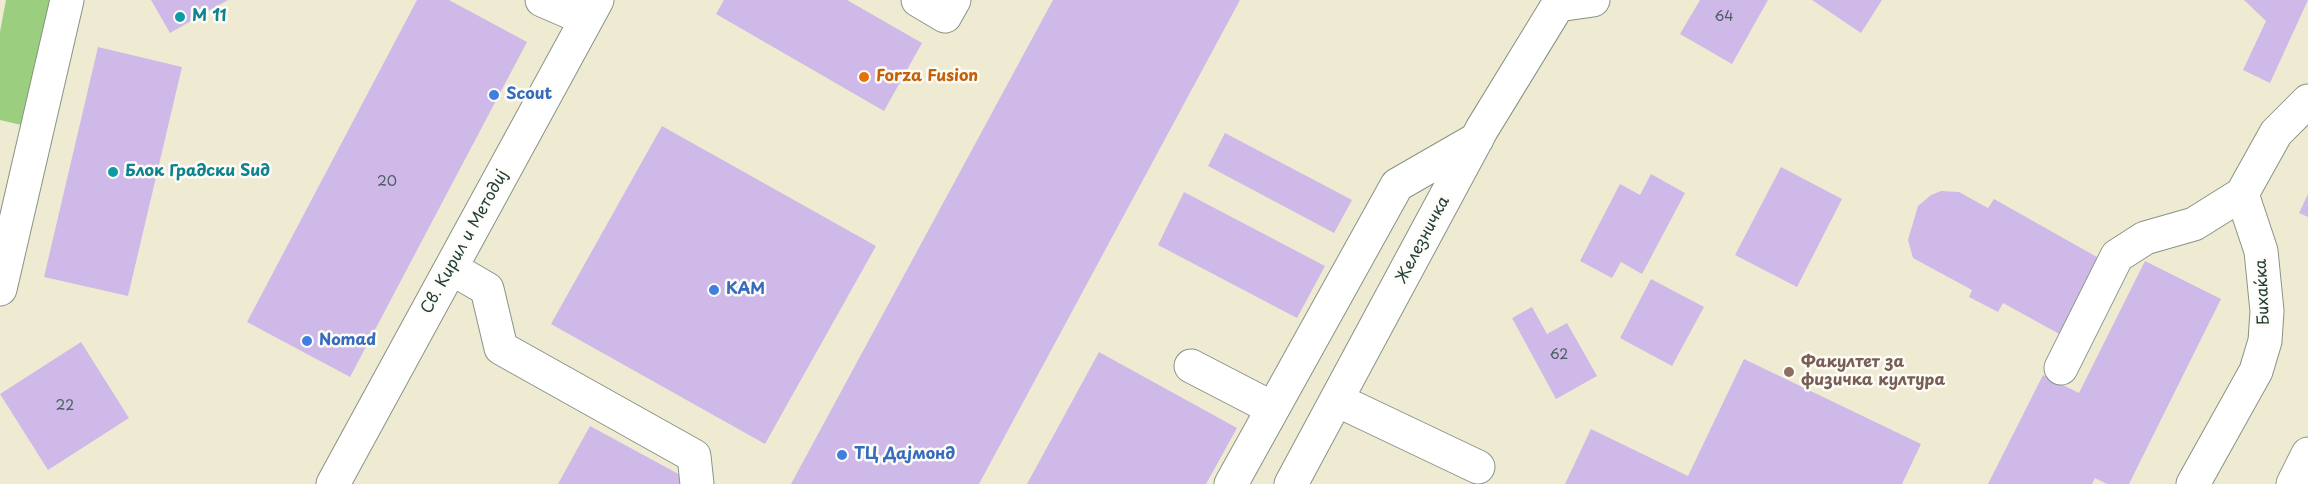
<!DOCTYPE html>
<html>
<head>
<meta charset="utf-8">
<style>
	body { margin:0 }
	canvas { display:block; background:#efebd3 }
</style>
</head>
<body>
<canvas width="2308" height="484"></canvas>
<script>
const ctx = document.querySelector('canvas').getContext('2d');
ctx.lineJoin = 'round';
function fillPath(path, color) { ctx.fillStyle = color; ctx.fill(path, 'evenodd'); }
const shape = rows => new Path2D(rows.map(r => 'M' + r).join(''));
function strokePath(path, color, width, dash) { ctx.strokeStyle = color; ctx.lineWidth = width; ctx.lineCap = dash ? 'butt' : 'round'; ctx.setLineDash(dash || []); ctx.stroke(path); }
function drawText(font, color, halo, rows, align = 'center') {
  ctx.font = font + ' "Playpen Sans",sans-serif'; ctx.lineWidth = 5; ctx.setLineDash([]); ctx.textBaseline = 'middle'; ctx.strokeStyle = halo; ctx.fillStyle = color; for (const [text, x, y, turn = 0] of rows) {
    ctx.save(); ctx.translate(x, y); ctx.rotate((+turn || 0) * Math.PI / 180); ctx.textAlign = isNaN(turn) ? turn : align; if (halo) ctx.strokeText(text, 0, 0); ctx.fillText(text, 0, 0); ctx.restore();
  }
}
const green = shape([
	[6,0,52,0,26,126,0,120,0,32]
]);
const building = shape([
	[151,0,228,0,170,33],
	[417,0,449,0,527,42,350,377,247,322],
	[724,0,847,0,922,43,884,111,716,14],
	[1053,0,1240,0,979,484,791,484],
	[1700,0,1768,0,1732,64,1680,34],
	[1812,0,1882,0,1861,33],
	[2244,0,2308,0,2270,83,2243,70,2266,21],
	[98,47,182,67,128,296,44,277],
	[662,126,876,246,765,444,551,324],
	[1225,133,1352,200,1334,233,1208,166],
	[1781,167,1842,199,1797,287,1735,255],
	[1651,174,1685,193,1642,274,1621,262,1612,278,1580,261,1620,184,1640,195],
	[1941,191,1959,192,1988,208,1994,199,2104,261,2063,336,2003,303,1998,312,1969,297,1972,290,1913,258,1908,240,1918,206,1931,195],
	[1184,192,1325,266,1297,318,1158,245],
	[2308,194,2308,217,2299,213],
	[2145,261,2221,299,2129,484,2107,484,2095,478,2092,484,1988,484,2043,375,2079,393],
	[1651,279,1704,307,1672,366,1620,338],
	[1532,307,1547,334,1567,323,1597,376,1556,399,1512,318],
	[81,342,129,418,48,470,0,394],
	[1099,352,1237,428,1206,484,1027,484],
	[1744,359,1921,444,1902,484,1565,484,1591,429,1688,476],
	[590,426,697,484,558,484]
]);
const minor = shape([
	[542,0,586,19],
	[918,0,945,16,954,0],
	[1558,5,1593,0],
	[451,268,487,289,501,348,694,456,697,484],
	[0,289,67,0],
	[1191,366,1272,408],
	[2061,368,2117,256,2145,238,2194,224,2242,194,2276,133,2308,101],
	[1337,400,1478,467],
	[333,484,597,0],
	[1231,484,1397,185,1477,139],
	[1291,484,1482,129,1561,0],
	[2193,484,2256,371,2265,341,2267,311,2261,251,2242,194],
	[2293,484,2308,454]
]);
const markers = [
	[180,17,6,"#0f9aa8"],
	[864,77,6,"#e8710a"],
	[494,95,6,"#3f7fe0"],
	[113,172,6,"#0f9aa8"],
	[714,290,6,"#3f7fe0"],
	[307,341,6,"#3f7fe0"],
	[1789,372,6,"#8d6e63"],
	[842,455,6,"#3f7fe0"]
];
const numberNames = [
	["64",1724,17],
	["20",387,182],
	["62",1559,355],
	["22",65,406]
];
const cultureNames = [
	["M 11",192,17],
	["Блок Градски Sид",125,172]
];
const foodNames = [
	["Forza Fusion",876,77]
];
const shopNames = [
	["Scout",506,95],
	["KAM",726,290],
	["Nomad",319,341],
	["ТЦ Дајмонд",854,455]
];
const streetNames = [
	["Железничка",1423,240,-62],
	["Св. Кирил и Методиј",465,242,-61],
	["Бихаќка",2263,292,-93]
];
const educationNames = [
	["Факултет за",1801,363],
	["физичка култура",1801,381]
];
fillPath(green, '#9bce7e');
fillPath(building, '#cfb9e8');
strokePath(minor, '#879484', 35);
strokePath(minor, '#fff', 33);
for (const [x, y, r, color] of markers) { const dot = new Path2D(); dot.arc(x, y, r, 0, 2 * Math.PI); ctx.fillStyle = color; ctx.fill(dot); strokePath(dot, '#fdfcf7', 2); }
drawText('14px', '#4b5c61', null, numberNames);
drawText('bold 16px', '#0d838f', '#fdfcf7', cultureNames, 'left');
drawText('bold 16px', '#c56008', '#fdfcf7', foodNames, 'left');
drawText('bold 16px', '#366cbe', '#fdfcf7', shopNames, 'left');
drawText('16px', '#1f3d34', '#fdfcf7', streetNames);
drawText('bold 16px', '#785e54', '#fdfcf7', educationNames, 'left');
</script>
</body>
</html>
